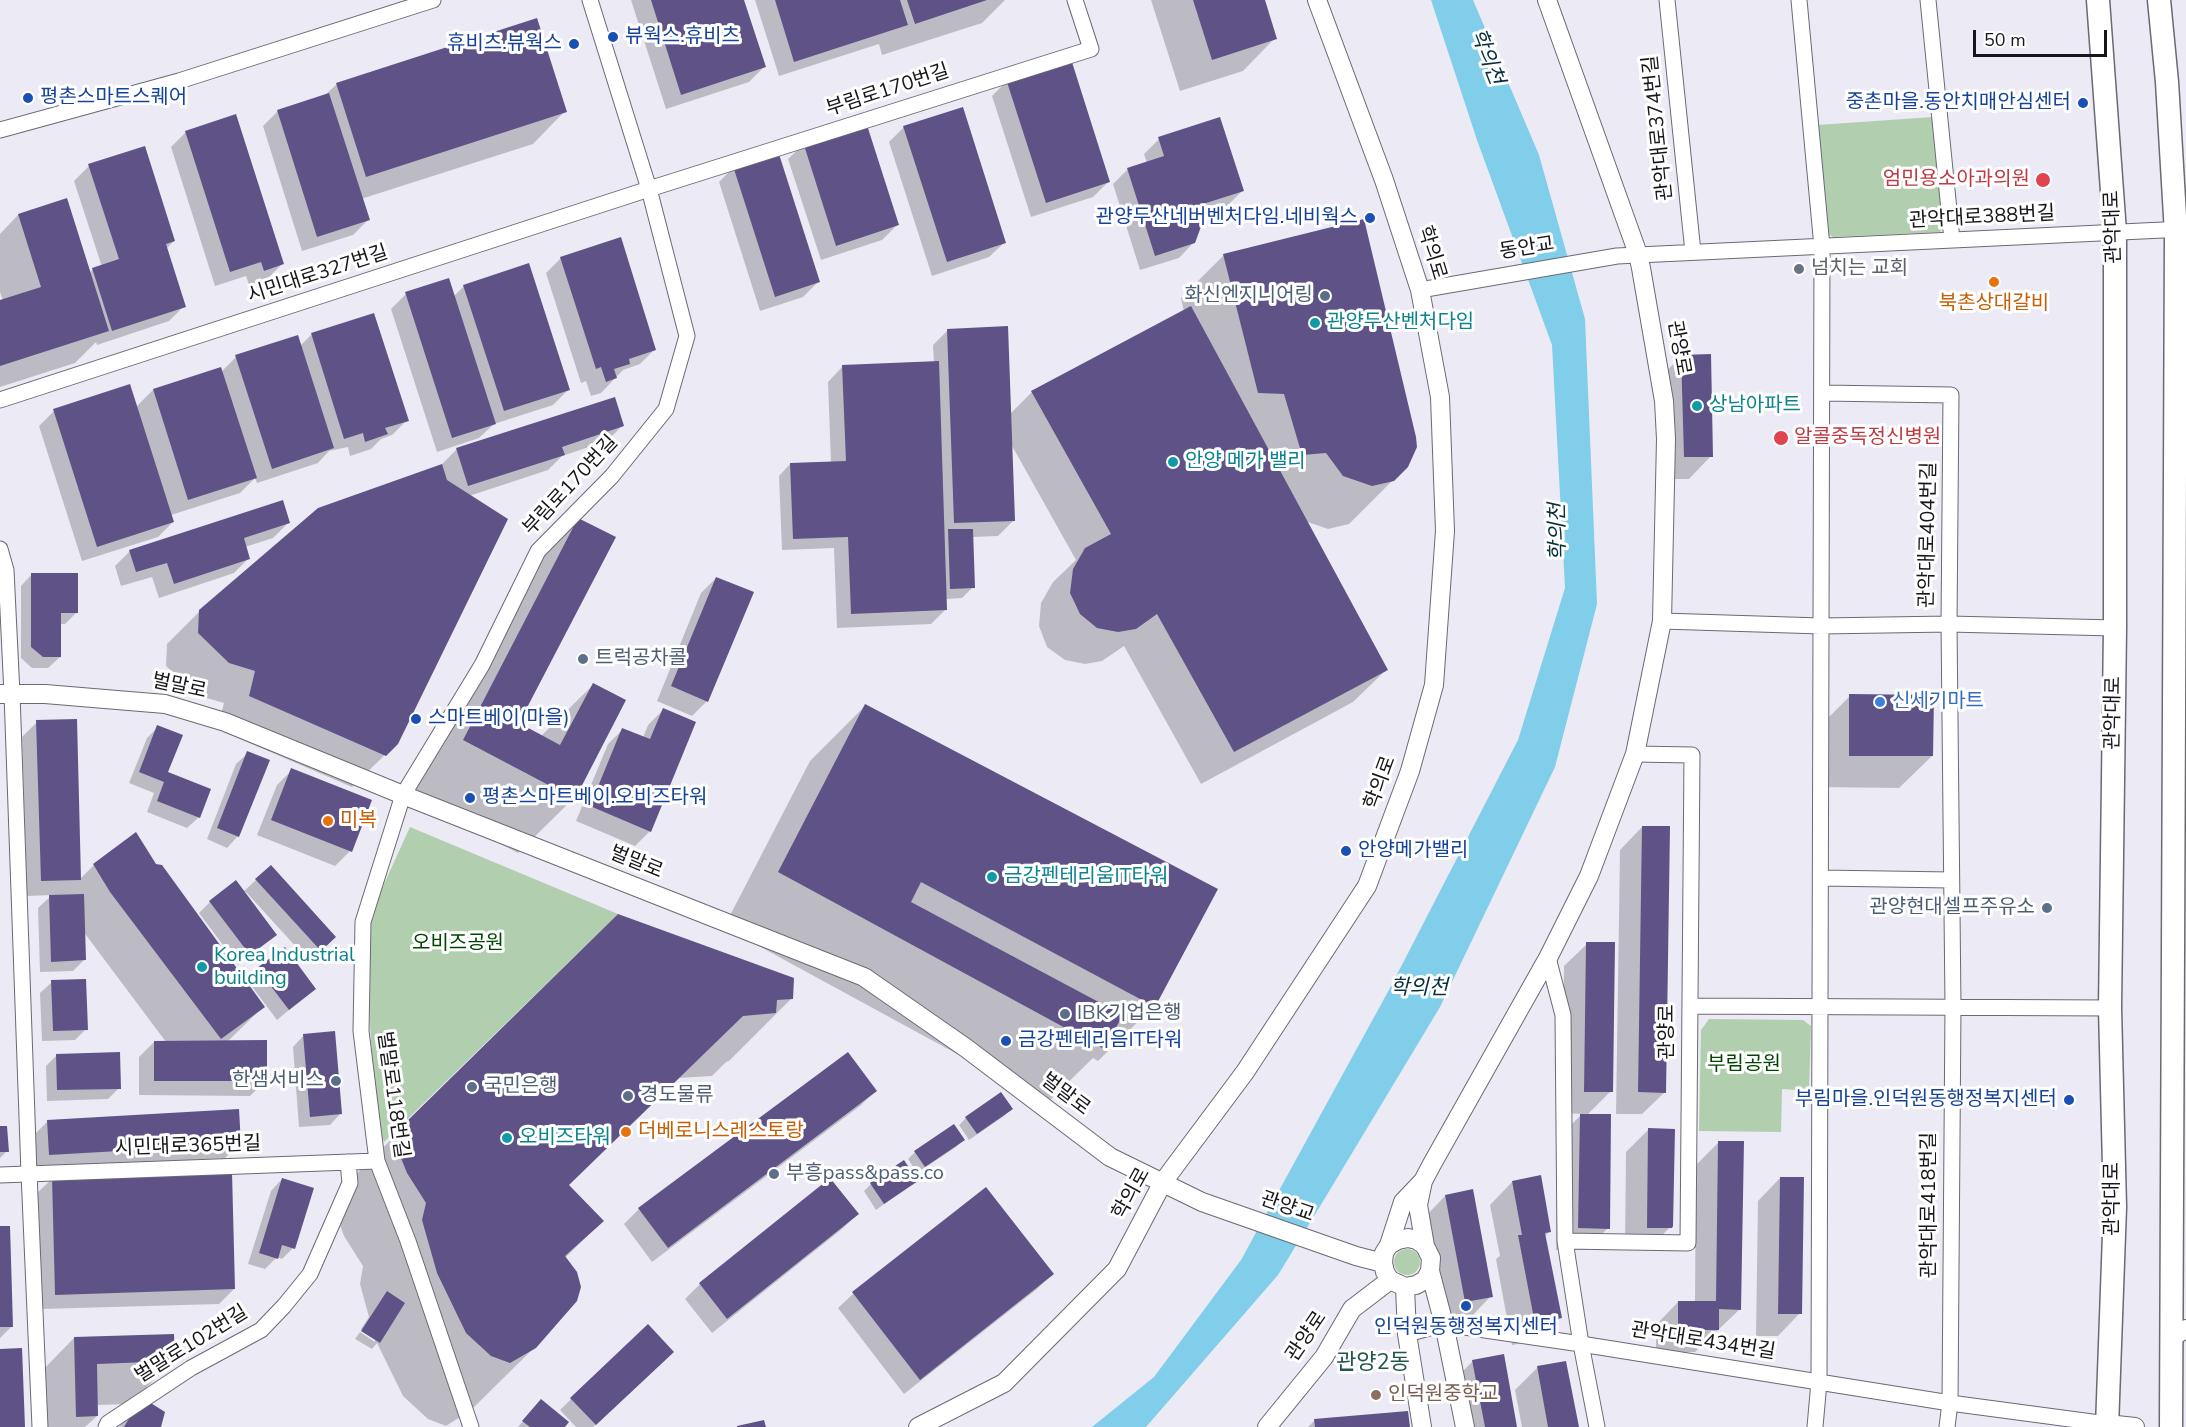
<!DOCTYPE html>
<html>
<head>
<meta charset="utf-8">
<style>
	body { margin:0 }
	#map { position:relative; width:2186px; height:1427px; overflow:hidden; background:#eceaf5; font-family:"Nunito Sans",sans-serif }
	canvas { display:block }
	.scale { position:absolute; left:1973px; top:30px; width:134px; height:27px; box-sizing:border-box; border:3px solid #17161a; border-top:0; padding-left:8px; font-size:18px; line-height:21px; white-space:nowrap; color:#17161a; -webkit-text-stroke:4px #fff; paint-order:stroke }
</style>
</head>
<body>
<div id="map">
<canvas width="2186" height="1427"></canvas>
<div class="scale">50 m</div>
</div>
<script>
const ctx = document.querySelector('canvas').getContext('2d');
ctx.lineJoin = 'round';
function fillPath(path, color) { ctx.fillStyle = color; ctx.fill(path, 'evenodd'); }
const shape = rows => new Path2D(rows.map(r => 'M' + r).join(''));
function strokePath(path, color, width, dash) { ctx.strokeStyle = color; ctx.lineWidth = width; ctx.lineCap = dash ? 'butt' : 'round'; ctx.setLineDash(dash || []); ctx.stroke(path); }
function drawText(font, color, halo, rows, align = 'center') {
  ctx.font = font + ' "Nunito Sans","Noto Sans KR",sans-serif'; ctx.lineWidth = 6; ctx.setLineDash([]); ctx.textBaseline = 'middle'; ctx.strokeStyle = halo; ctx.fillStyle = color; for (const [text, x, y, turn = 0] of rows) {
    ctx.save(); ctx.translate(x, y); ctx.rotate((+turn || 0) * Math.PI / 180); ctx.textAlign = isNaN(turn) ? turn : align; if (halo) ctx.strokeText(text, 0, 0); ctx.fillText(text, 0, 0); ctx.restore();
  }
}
const green = shape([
	[1933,117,1943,229,1940,232,1833,237,1828,234,1817,125],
	[410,827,618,914,384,1142,376,1120,365,945,374,906],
	[1709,1019,1803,1020,1811,1026,1809,1091,1782,1089,1781,1132,1699,1131,1701,1030],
	'1394 1262a13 13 0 1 1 26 0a13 13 0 1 1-26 0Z'
]);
const water = shape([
	[1431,0,1473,0,1539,155,1585,319,1597,604,1555,767,1440,1007,1319,1208,1278,1275,1146,1427,1092,1427,1154,1377,1241,1260,1390,988,1518,740,1565,588,1552,345,1477,140]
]);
const shadow = shape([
	[631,0,743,0,764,67,749,82,666,109],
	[755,0,1005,0,982,23,882,55,879,44,779,76],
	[1151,0,1263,0,1275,38,1243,71,1180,91],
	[1007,81,1108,182,1093,197,1031,217,992,96],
	[337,84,565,111,533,144,361,199,368,220,353,235,302,251,263,126,278,111,324,96],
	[904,127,1005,242,989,257,932,276,889,142],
	[186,132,282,264,267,279,249,285,246,276,215,286,171,147],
	[1159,139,1242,191,1227,206,1204,213,1194,242,1179,258,1140,270,1113,184,1128,169,1147,163,1144,154],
	[804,144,897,225,882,240,821,260,788,159],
	[89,166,174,241,166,249,184,306,169,321,97,345,96,342,75,363,0,387,0,302,3,301,0,292,0,234,18,215,66,200,89,274,93,269,102,267,74,181],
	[734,167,818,282,803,297,760,311,719,182],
	[1224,255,1407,466,1349,524,1328,529,1305,521,1386,670,1353,702,1201,784,1124,646,1102,661,1085,664,1065,660,1047,647,1039,626,1041,603,1053,582,1076,560,1011,444,1013,521,998,536,972,537,973,587,962,598,946,599,946,609,931,624,837,628,834,548,782,550,779,476,790,464,831,463,828,382,843,366,934,363,933,345,948,330,1009,415,1032,392,1184,312,1181,298],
	[561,258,655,349,640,364,623,370,601,393,591,396,586,381,581,383,546,273],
	[464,286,568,390,553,405,494,424,479,438,437,452,391,309,406,294,454,296],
	[373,315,407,420,392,435,381,439,371,449,350,456,348,447,329,451,318,463,257,483,255,478,240,493,171,515,173,522,158,537,82,561,39,426,54,411,136,407,153,390,221,372,236,357,300,346,311,335],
	[1681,356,1711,456,1689,479,1662,479,1659,379],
	[622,426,607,441,562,456,548,470,469,496,397,743,352,787,217,729,224,703,196,695,166,666,167,644,200,611,442,464,457,449],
	[579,519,517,724,541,736,593,685,574,798,518,853,409,796,523,575],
	[288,523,273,538,245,547,249,558,234,573,159,598,152,577,121,586,115,566,130,551],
	[32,574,76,613,65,624,60,624,60,657,48,668,32,668,21,658,21,586],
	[716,578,707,701,692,716,657,701,701,593],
	[1850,696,1932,756,1899,788,1817,787,1818,728],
	[865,706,1154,1006,1098,1061,1093,1058,1047,1103,724,927,810,761],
	[663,710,650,831,635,846,576,821,608,744,623,729,643,738,648,725],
	[37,722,80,879,94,865,155,865,263,1007,227,1042,266,1080,250,1096,139,1095,139,1057,154,1042,166,1042,83,931,84,960,73,971,40,972,38,908,52,895,27,896,22,737],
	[158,727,166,773,199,817,187,828,147,812,154,793,129,783,147,738],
	[248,753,238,836,227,848,207,839,236,764],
	[292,770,350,851,335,866,257,835,277,785],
	[1642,827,1665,1092,1642,1114,1616,1114,1620,850],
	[256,880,323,948,309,961,246,892,244,893,275,934,238,965,199,913,210,902,243,892],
	[619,915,792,998,729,1061,726,1062,712,1076,678,1078,568,1185,602,1221,565,1258,535,1347,471,1410,446,1426,428,1419,403,1396,377,1343,372,1349,355,1339,360,1332,375,1342,375,1338,361,1329,369,1317,360,1284,363,1266,344,1236,335,1212,337,1193],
	[1587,944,1611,1091,1587,1115,1608,1228,1586,1250,1556,1250,1558,1138,1582,1114,1563,1113,1564,966],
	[258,969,314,989,277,1020,247,980],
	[52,982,86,1029,75,1040,42,1041,40,993],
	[304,1035,341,1113,330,1125,299,1127,293,1047],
	[57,1055,119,1088,108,1099,47,1101,46,1066],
	[875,1091,860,1106,652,1262,624,1224,639,1209],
	[1011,1109,1004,1116,969,1140,959,1125,966,1118],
	[47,1122,240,1143,225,1158,34,1169,32,1137],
	[0,1128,7,1151,0,1158],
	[1648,1130,1670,1227,1648,1250,1625,1250,1626,1152],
	[963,1140,956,1147,917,1173,908,1159,915,1152],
	[1719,1142,1740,1309,1695,1352,1656,1352,1656,1325,1678,1302,1695,1302,1696,1165],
	[53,1178,234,1289,219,1304,41,1309,37,1193],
	[1780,1178,1800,1313,1778,1336,1756,1336,1758,1201],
	[282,1179,293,1248,282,1259,277,1257,265,1269,248,1264,271,1191],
	[830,1180,857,1214,842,1229,712,1333,685,1299,700,1284],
	[916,1181,876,1210,864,1191,871,1184],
	[1512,1182,1550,1231,1545,1236,1560,1318,1538,1340,1512,1345,1496,1259,1500,1256,1490,1205],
	[1445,1196,1491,1296,1469,1319,1443,1324,1423,1219],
	[0,1227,12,1326,0,1338],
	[1052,1274,1037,1289,904,1394,838,1308,853,1294],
	[74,1338,173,1361,130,1404,96,1405,97,1416,85,1427,33,1427,31,1382],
	[1473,1361,1516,1427,1459,1427,1450,1384],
	[661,1363,593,1427,576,1427,560,1410,571,1399],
	[1537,1368,1577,1427,1522,1427,1515,1390],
	[137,1407,160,1427,119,1427],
	[534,1408,563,1427,518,1427],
	[1315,1420,1408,1427,1308,1427]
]);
const building = shape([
	[651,0,744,0,766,67,681,95],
	[775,0,900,0,908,25,794,62],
	[907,0,987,0,915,24],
	[1193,0,1265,0,1277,39,1212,60],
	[537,18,567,112,366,177,336,83],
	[1071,59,1110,182,1046,203,1006,79],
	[329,93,370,220,317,237,277,110],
	[963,107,1006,243,947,262,903,126],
	[236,114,284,264,264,271,261,262,230,272,185,131],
	[1220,117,1244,191,1203,204,1206,213,1195,243,1155,256,1127,168,1164,156,1158,137],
	[866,122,899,225,836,246,803,142],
	[145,146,175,241,166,244,186,307,112,331,92,268,119,259,88,164],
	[778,151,820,282,775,297,733,166],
	[67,198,109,331,0,366,0,300,41,287,18,214],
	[1364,219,1416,437,1417,447,1408,467,1394,481,1372,486,1343,476,1326,453,1302,455,1284,394,1258,393,1223,254],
	[621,237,656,350,629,359,630,364,614,369,617,378,606,382,601,367,596,369,560,257],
	[529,263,570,390,504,411,463,285],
	[449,278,496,424,452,438,405,292],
	[1191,306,1388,670,1234,752,1157,614,1136,629,1118,632,1097,628,1080,614,1070,593,1073,569,1085,548,1111,534,1031,391],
	[374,313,409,421,385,428,388,434,365,442,363,433,344,439,311,333],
	[1008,326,1015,521,954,523,947,329],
	[298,335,334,448,272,469,235,355],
	[1711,354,1713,457,1684,457,1681,355],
	[939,361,947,610,851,614,848,537,793,539,790,463,846,461,842,365],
	[221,367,257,478,188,500,153,389],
	[130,384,174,522,97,547,53,409],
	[615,397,624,426,562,447,565,455,468,486,456,448],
	[442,464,447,480,508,519,398,744,386,756,249,696,255,671,229,663,198,633,199,610,318,508],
	[283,500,290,523,244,538,250,559,174,584,167,563,136,572,129,550],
	[578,518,616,537,519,723,560,745,593,683,626,700,575,799,463,740],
	[948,529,973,529,975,588,950,589],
	[31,573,78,573,78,613,61,613,61,657,43,657,31,647],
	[716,577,754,592,708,702,671,686],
	[1849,694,1934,695,1933,756,1849,756],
	[865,704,1218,889,1155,1007,921,882,911,902,1123,1015,1104,1049,778,872],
	[663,708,696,722,651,832,590,806,622,728,650,739],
	[77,719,81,880,41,881,36,720],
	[157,725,183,735,168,772,211,789,200,818,157,801,164,782,139,772],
	[247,751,270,760,239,837,217,828],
	[291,768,372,800,352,852,271,820],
	[1642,826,1670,826,1666,1093,1638,1092],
	[136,832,156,864,162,865,265,1007,221,1039,110,892,93,864],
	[271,865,336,937,321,951,255,879],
	[236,880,277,935,250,955,209,901],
	[84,894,86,960,51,962,49,895],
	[618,914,794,978,793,999,777,1000,776,1013,743,1016,569,1185,604,1221,565,1256,577,1272,581,1287,577,1301,536,1348,510,1363,491,1356,466,1333,437,1273,422,1220,426,1203,407,1173,397,1148,400,1128],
	[1586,942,1615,942,1613,1092,1584,1092],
	[285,947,316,989,289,1010,257,968],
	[86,979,88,1030,53,1031,51,980],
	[335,1031,342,1114,310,1117,303,1034],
	[267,1040,267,1081,154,1081,154,1041],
	[120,1052,121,1089,57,1090,56,1054],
	[848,1052,877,1091,668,1248,638,1208],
	[1001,1092,1013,1109,977,1134,965,1117],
	[239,1109,241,1144,49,1155,47,1120],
	[1580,1114,1611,1114,1610,1229,1578,1228],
	[954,1124,965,1140,925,1167,914,1151],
	[0,1126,7,1126,9,1152,0,1152],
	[1648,1128,1675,1129,1673,1226,1672,1228,1647,1228],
	[1718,1141,1744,1141,1741,1310,1719,1309,1719,1330,1678,1330,1678,1301,1716,1301],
	[904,1160,918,1181,884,1204,870,1183],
	[232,1172,235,1289,55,1295,52,1177],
	[1541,1175,1551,1232,1545,1233,1562,1318,1535,1324,1518,1235,1522,1235,1512,1181],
	[1780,1177,1804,1177,1802,1314,1778,1314],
	[282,1178,314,1188,295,1249,282,1245,278,1259,259,1253],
	[830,1178,859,1214,727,1319,699,1283],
	[986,1187,1054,1274,920,1380,852,1292],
	[1473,1189,1493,1297,1465,1302,1445,1195],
	[0,1226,10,1226,13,1327,0,1327],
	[387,1291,405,1303,380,1343,361,1331],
	[648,1324,674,1352,596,1425,570,1398],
	[174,1334,175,1361,97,1364,98,1416,76,1417,74,1337],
	[22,1348,25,1427,0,1427,0,1349],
	[1504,1354,1517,1427,1485,1427,1472,1360],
	[1566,1361,1579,1427,1548,1427,1537,1366],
	[541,1399,569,1422,565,1427,530,1427,522,1421],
	[146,1400,165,1412,161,1427,124,1427,137,1405],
	[1408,1411,1410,1427,1315,1427,1314,1419],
	[764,1420,766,1427,737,1427,737,1426]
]);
const minor = shape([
	[1667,0,1693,252],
	[1799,0,1822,247,1819,1382,1815,1427],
	[1928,0,1952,240],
	[0,130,179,81,433,0],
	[1420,290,1617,256,2184,229],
	[1823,393,1951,395,1949,624,1953,1006,1950,1403,1947,1427],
	[0,400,649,189,1091,49,1075,0],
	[0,549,6,570,12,694,29,1173,40,1427],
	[1662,621,1821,626,1949,624,2115,628],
	[1821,878,1951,880],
	[1548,958,1563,1015,1565,1241,1581,1344,1597,1427],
	[1690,1006,2110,1008],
	[0,1175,377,1161],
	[1565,1241,1688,1243,1692,755,1635,754],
	[1407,1334,1444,1324,1581,1344,1950,1403,2107,1424],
	[106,1427,108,1423,191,1368,261,1330,284,1306,310,1274,350,1183,348,1162],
	[471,1427,408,1241,377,1161,361,1031,363,922,403,795,482,665,538,551,612,476,666,409,687,336,649,189,590,0]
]);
const tertiary = shape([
	[0,694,45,694,165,704,225,722,403,795,864,977,966,1048,1110,1157,1202,1202,1356,1256,1383,1263],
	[1423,1181,1418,1205,1425,1246,1431,1258,1430,1271,1425,1280,1416,1285,1405,1287,1390,1280,1385,1272,1383,1263,1384,1253,1389,1245,1398,1240,1408,1238,1417,1240,1425,1246],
	[1389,1245,1403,1202,1423,1181,1432,1164,1548,958,1589,876,1635,754,1662,621,1666,439,1664,401,1641,268,1638,254,1547,0],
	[1430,1271,1444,1324,1465,1427],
	[1405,1287,1407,1334,1422,1427],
	[2170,1338,2186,1329],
	[2107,1424,2135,1427],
	[918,1427,1004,1383,1117,1269,1163,1182,1245,1072,1367,886,1410,771,1434,685,1445,531,1440,397,1420,290,1384,180,1317,0],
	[1267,1427,1324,1357,1352,1309,1390,1280]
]);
const primary = shape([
	[2098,0,2115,232,2115,628,2110,1008,2115,1207,2107,1427],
	[2159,0,2167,82,2176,233,2171,1427]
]);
const markers = [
	[613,37,6,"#1a4fb4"],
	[574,44,6,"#1a4fb4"],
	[28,98,6,"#1a4fb4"],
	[2083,103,6,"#1a4fb4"],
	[2043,180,8,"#e0444e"],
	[1370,218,6,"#1a4fb4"],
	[1799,269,6,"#6b7280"],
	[1994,282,6,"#e8710a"],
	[1325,296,6,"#5c6f8a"],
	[1315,323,6,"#0f9aa8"],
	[1697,406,6,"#0f9aa8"],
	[1781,438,8,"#e0444e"],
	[1173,462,6,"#0f9aa8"],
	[583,659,6,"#5c6f8a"],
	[1880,702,6,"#3f7fe0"],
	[416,719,6,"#1a4fb4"],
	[470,798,6,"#1a4fb4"],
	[328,821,6,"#e8710a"],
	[1346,851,6,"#1a4fb4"],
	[992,877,6,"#0f9aa8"],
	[2047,908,6,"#5c6f8a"],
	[202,967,6,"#0f9aa8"],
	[1065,1014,6,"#5c6f8a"],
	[1006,1041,6,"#1a4fb4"],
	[336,1081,6,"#5c6f8a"],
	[472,1087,6,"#5c6f8a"],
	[628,1096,6,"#5c6f8a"],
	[2069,1100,6,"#1a4fb4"],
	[626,1132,6,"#e8710a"],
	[507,1138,6,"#0f9aa8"],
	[774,1174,6,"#5c6f8a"],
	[1466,1306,6,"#1a4fb4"],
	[1376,1395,6,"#8d6e63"]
];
const transitNames = [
	["뷰웍스.휴비츠",625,37],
	["휴비츠.뷰웍스",562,44,"right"],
	["평촌스마트스퀘어",40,98],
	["중촌마을.동안치매안심센터",2071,103,"right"],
	["관양두산네버벤처다임.네비웍스",1358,218,"right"],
	["스마트베이(마을)",428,719],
	["평촌스마트베이.오비즈타워",482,798],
	["안양메가밸리",1358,851],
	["금강펜테리음IT타워",1018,1041],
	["부림마을.인덕원동행정복지센터",2057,1100,"right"],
	["인덕원동행정복지센터",1466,1328,"center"]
];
const streetNames = [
	["부림로170번길",888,91,-18],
	["관악대로374번길",1659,128,-96],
	["관악대로388번길",1982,218,-3],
	["관악대로",2114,227,-92],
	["동안교",1527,249,-9],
	["학의로",1431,253,73],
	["시민대로327번길",318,275,-18],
	["관양로",1678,348,80],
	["부림로170번길",571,486,-47],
	["관악대로404번길",1929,535,-89],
	["벌말로",179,687,12],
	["관악대로",2114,713,-89],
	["학의로",1381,783,-70],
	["벌말로",636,863,22],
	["관양로",1668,1032,-90],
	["벌말로118번길",392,1095,82],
	["벌말로",1065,1095,37],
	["시민대로365번길",188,1147,-2],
	["학의로",1132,1194,-61],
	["관악대로",2113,1199,-90],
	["관악대로418번길",1930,1205,-90],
	["관양교",1287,1208,19],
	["관양로",1307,1337,-56],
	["관악대로434번길",1703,1342,9],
	["벌말로102번길",192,1345,-32]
];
const healthNames = [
	["엄민용소아과의원",2030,180],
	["알콜중독정신병원",1794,438,"left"]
];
const worshipNames = [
	["넘치는 교회",1811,269]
];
const serviceNames = [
	["화신엔지니어링",1313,296,"right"],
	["트럭공차콜",595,659],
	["관양현대셀프주유소",2035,908,"right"],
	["IBK기업은행",1077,1014],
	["한샘서비스",324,1081,"right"],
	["국민은행",484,1087],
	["경도물류",640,1096],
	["부흥pass&pass.co",786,1174]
];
const foodNames = [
	["북촌상대갈비",1994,304,"center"],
	["미복",340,821],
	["더베로니스레스토랑",638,1132]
];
const cultureNames = [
	["관양두산벤처다임",1327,323],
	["상남아파트",1709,406],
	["안양 메가 밸리",1185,462],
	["금강펜테리움IT타워",1004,877],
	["Korea Industrial",214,956],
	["building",214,979],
	["오비즈타워",519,1138]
];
const shopNames = [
	["신세기마트",1892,702]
];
const parkNames = [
	["오비즈공원",458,944],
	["부림공원",1744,1065]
];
const educationNames = [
	["인덕원중학교",1388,1395]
];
const waterNames = [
	["학의천",1486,57,69],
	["학의천",1559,532,-91],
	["학의천",1419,989]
];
const quarterNames = [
	["관양2동",1373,1364]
];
fillPath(green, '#b1cfae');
fillPath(water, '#80cee9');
fillPath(shadow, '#0003');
fillPath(building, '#5f5287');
strokePath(minor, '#6b6972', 17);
strokePath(tertiary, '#6b6972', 20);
strokePath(primary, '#6b6972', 25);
strokePath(minor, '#fff', 15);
strokePath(tertiary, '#fff', 18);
strokePath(primary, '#fff', 22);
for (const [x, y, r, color] of markers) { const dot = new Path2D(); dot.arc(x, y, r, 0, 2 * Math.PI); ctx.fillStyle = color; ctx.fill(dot); strokePath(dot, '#fff', 2); }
drawText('20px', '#164399', '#fff', transitNames, 'left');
drawText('20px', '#17161a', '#fff', streetNames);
drawText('20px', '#be3a42', '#fff', healthNames, 'right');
drawText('20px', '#5b616d', '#fff', worshipNames, 'left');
drawText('20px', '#4e5e75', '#fff', serviceNames, 'left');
drawText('20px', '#c56008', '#fff', foodNames, 'left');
drawText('20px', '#0d838f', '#fff', cultureNames, 'left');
drawText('20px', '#366cbe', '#fff', shopNames, 'left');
drawText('20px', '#014600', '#fff', parkNames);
drawText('20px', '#785e54', '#fff', educationNames, 'left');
drawText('italic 21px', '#082f3a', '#fff', waterNames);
drawText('22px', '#21564a', '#fff', quarterNames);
</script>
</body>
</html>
